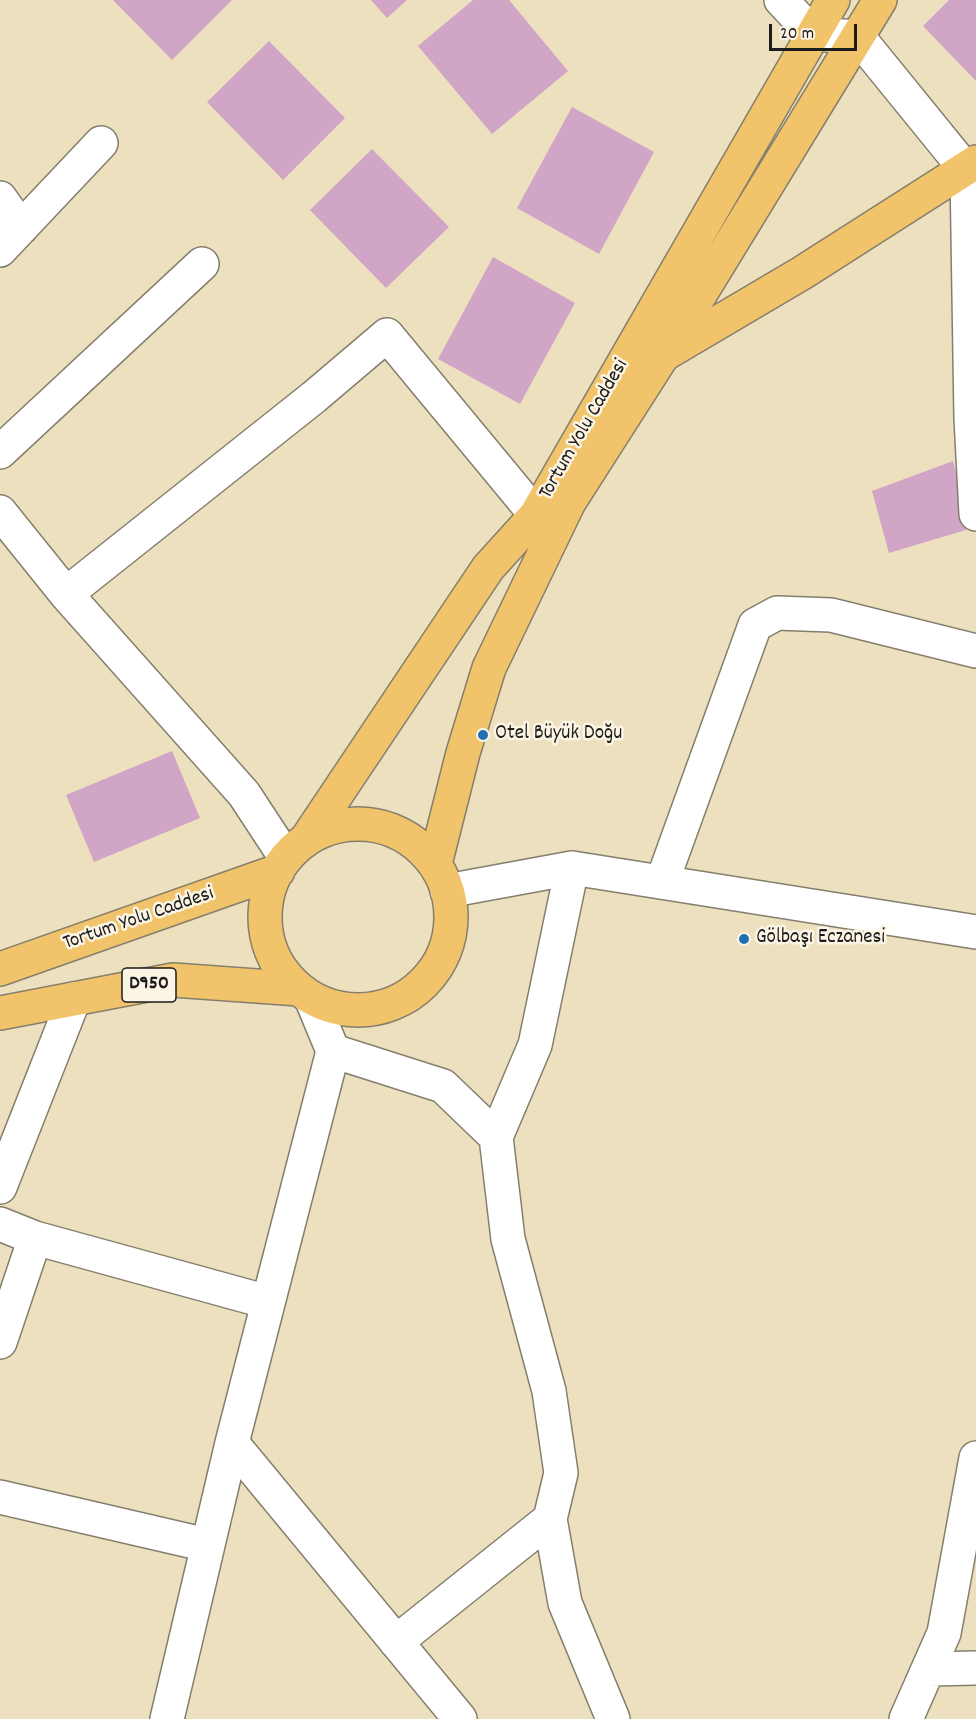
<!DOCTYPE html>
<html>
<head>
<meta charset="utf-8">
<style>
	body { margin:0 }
	#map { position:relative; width:976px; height:1719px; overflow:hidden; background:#ede0be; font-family:Dekko,sans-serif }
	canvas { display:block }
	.scale { position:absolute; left:769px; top:24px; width:88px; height:27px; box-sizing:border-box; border:3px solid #1c1c1c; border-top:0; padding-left:8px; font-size:18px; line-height:21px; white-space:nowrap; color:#1c1c1c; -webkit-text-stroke:4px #fcf5e5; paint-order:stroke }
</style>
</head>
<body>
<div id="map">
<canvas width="976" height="1719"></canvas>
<div class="scale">20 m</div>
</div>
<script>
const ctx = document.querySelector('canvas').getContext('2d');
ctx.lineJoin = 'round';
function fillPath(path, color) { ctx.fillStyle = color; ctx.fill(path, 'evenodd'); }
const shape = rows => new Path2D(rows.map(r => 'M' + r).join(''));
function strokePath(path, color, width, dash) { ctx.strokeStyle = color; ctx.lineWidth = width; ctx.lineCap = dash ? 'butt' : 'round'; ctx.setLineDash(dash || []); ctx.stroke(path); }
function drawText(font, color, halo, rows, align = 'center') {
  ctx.font = font + ' Dekko,sans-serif'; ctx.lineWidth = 5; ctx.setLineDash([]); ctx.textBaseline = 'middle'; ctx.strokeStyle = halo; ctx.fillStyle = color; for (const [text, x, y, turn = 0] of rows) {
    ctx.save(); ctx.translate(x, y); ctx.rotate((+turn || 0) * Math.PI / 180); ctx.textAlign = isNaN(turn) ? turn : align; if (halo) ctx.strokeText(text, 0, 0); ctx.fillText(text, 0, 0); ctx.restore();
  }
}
const building = shape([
	[113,0,232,0,172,60],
	[371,0,407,0,387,18],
	[473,0,509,0,568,71,492,134,418,46],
	[949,0,976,0,976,81,923,26],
	[269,41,345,118,283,180,207,102],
	[572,107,654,152,599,254,517,208],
	[372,149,449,227,386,288,310,210],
	[493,257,575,303,520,404,438,359],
	[953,461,969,529,889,553,872,491],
	[172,751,200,818,94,862,66,795]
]);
const minor = shape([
	[781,0,813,34,858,37,967,171,971,418,976,514],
	[0,198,21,228],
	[0,250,101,143],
	[0,452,202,264],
	[0,512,66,594,244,794,286,858],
	[66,594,314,397,387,335,536,515],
	[662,882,755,625,777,613,831,615,976,651],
	[447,891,572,868,976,932],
	[311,998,333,1051,443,1086,496,1137,535,1045,572,868],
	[0,1187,74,999],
	[0,1224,35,1238],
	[0,1342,35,1238,268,1302],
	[232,1443,460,1719],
	[0,1497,207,1545],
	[550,1519,565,1603,613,1719],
	[396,1642,550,1519,561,1473,549,1391,508,1239,496,1137],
	[929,1669,976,1668],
	[167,1719,232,1443,333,1051],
	[906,1719,944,1633,976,1458]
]);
const major = shape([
	[663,355,802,273,976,162]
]);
const highway = shape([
	'265 917a93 93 0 1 1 186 0a93 93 0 1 1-186 0Z',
	[306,840,488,568,536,515,833,0],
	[435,864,463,753,489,668,569,502,663,355,880,0],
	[0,969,278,871],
	[0,1013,173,980,299,989]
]);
const markers = [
	[483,735,6,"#1f6fb2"],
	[744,939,6,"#1f6fb2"]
];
const shields = [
	[149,985,54]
];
const shieldNames = [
	["D950",149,985]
];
const streetNames = [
	["Tortum Yolu Caddesi",585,430,-60],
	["Tortum Yolu Caddesi",139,920,-19]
];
const poiNames = [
	["Otel Büyük Doğu",495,735],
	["Gölbaşı Eczanesi",756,939]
];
fillPath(building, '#d1a5c5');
strokePath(minor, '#847e6d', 36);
strokePath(major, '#847e6d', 36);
strokePath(highway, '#847e6d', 36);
strokePath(minor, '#fff', 33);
strokePath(major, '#f1c36a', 33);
strokePath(highway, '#f1c36a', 33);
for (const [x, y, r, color] of markers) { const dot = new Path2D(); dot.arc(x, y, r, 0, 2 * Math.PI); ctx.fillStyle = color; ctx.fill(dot); strokePath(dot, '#fcf5e5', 2); }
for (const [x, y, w] of shields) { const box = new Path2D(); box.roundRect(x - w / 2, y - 17, w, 34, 4.5); ctx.fillStyle = '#fcf5e5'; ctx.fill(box); strokePath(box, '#1c1c1c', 1.5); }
drawText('bold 20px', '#1c1c1c', null, shieldNames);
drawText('21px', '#1c1c1c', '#fcf5e5', streetNames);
drawText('21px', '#1c1c1c', '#fcf5e5', poiNames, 'left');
</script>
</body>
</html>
